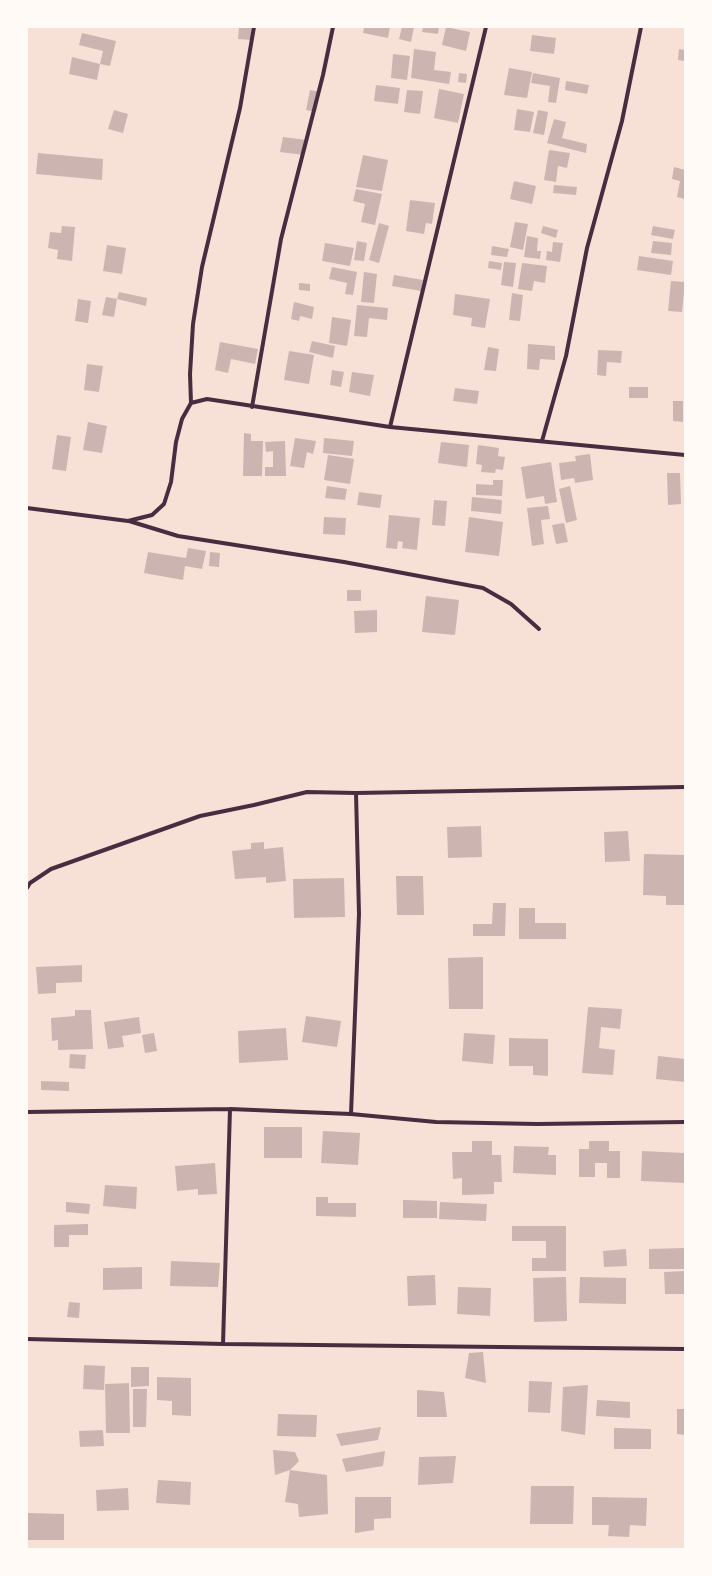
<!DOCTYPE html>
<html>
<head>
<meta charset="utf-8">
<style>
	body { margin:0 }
	#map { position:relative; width:712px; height:1576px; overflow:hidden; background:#f7e1d7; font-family:Jost,sans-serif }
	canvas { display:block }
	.frame { position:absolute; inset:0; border:28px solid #fffaf5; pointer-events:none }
</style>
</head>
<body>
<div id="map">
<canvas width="712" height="1576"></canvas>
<div class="frame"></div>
</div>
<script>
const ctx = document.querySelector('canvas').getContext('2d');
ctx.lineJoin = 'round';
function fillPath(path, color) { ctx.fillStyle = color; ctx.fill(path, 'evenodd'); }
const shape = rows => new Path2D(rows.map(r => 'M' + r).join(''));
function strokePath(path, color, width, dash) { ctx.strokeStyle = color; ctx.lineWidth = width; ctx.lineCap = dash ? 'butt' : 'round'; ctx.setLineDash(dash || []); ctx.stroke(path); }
const building = shape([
	[239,27,252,27,251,40,238,39],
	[364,27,390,27,388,38,363,33],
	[402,27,414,27,411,42,399,39],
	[423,27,439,27,438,34,422,32],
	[446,27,470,32,466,51,442,45],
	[82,33,116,41,110,66,100,64,97,80,69,74,72,57,100,64,103,51,79,45],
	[532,35,556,38,554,54,530,51],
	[414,49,436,52,434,70,451,72,449,84,411,78],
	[679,49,685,50,685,61,678,60],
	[393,54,410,56,407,80,391,78],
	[509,68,532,72,527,98,504,95],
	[459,73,467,74,466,83,458,82],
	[533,73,560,78,556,103,548,102,550,86,531,83],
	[566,81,589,85,587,94,565,90],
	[376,85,400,88,398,104,374,101],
	[439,89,464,94,458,123,434,118],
	[310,90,320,92,316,112,306,110],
	[407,90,423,91,420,114,404,112],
	[517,109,534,112,530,132,514,130],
	[114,110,128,114,123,133,108,129],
	[538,110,548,112,544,135,533,133],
	[554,119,566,122,562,138,587,144,586,153,547,143],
	[283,137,307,140,304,155,280,152],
	[549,150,570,153,567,168,558,166,556,182,544,180],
	[38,153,103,159,102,180,36,174],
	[363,155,388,160,382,191,356,187],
	[674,167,685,170,685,199,677,197,680,181,672,179],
	[514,181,536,186,532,204,510,199],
	[554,185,577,187,576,195,553,193],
	[356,189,382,194,375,225,361,222,365,204,353,201],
	[410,200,435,203,432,224,426,223,424,234,406,231],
	[515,222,528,224,523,250,510,247],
	[379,223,389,226,379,263,369,260],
	[62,226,75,227,72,261,57,259,58,250,48,248,50,232,61,233],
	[543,226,558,230,556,238,541,233],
	[653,226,675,230,673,239,651,235],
	[527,236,538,238,537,251,541,251,540,259,524,257],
	[357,241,367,243,364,261,354,260],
	[653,241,672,243,671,255,651,253],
	[553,242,563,243,560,262,546,260,547,251,552,252],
	[325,243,354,248,350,266,322,261],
	[107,245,126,248,122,274,103,271],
	[492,246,509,249,507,257,491,255],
	[639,256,673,261,671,275,637,270],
	[489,261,502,263,501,270,488,268],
	[504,262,516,263,513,287,501,285],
	[522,263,547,266,545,283,534,281,532,291,518,289],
	[332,267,357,272,353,295,345,294,347,283,329,279],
	[364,272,377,274,374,303,361,302],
	[394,275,423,280,421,291,392,286],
	[671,281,685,282,682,312,668,311],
	[299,283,310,284,310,291,299,290],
	[119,292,147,298,146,306,117,299],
	[512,293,523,295,520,321,509,320],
	[455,294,490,299,485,328,471,326,472,318,453,315],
	[106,297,117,299,114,317,102,315],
	[78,299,91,301,88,323,75,321],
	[294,302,314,307,312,319,300,316,299,321,291,319],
	[357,305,388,308,387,320,369,318,367,337,354,336],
	[332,317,351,320,347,346,329,343],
	[312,341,335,346,333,358,309,352],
	[220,342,258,349,255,364,231,359,228,373,215,370],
	[528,344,555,346,555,360,540,359,539,370,527,369],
	[488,347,499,349,496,371,484,370],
	[598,350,622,351,621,363,607,362,606,376,597,375],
	[289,351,314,355,309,384,284,380],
	[87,364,103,366,99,392,84,390],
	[332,370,344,372,341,387,330,385],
	[352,372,374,375,370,396,349,392],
	[629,387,648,387,648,398,629,398],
	[455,388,479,391,477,404,453,401],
	[673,401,683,401,683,422,673,421],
	[88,422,107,426,102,453,83,450],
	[244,433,251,434,251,441,263,441,262,476,243,476],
	[57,435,71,437,66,471,52,469],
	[295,438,316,441,313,454,307,452,304,468,290,466],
	[324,438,354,441,352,456,323,453],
	[285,441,286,476,265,476,265,467,273,467,273,451,266,452,265,442],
	[441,442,469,445,467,467,438,463],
	[478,445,499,448,498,456,505,457,503,470,496,469,495,473,481,472,482,465,476,464],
	[590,454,593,480,575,483,574,478,561,480,559,463,576,461,575,456],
	[328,455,354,459,350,484,324,480],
	[551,462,557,502,545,504,544,496,526,499,521,467],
	[667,473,680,473,681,504,668,505],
	[493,480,503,480,502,496,476,495,476,484,493,485],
	[327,486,347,489,345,500,325,498],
	[570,486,577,520,566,523,559,489],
	[359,492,382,495,380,508,357,505],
	[472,497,502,500,501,514,471,511],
	[434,500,447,501,445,526,432,525],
	[548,506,550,519,541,520,544,544,532,546,527,508],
	[389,515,420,518,417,550,402,548,403,542,398,541,397,549,386,548],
	[324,517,346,518,345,535,323,534],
	[469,517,503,522,499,556,465,552],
	[564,523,568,542,556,544,552,525],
	[188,548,206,551,202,569,185,566,183,580,144,573,148,552,186,558],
	[210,552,220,553,219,567,209,566],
	[347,590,361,590,361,601,347,601],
	[426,596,459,600,455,635,422,632],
	[377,610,377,632,355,633,354,611],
	[481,826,482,857,448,858,447,827],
	[628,831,630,861,605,862,604,832],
	[264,842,264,849,283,847,286,881,266,883,266,877,235,879,232,851,251,849,251,843],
	[644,854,685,855,685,905,666,905,666,896,643,895],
	[396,876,423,876,424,915,397,915],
	[344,878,345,917,294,918,293,879],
	[493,903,506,903,505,936,473,936,473,924,492,924],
	[519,908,535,908,535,923,566,923,566,939,519,939],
	[483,957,483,1009,449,1009,448,958],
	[82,965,82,982,56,983,56,993,38,994,36,967],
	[588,1007,622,1009,620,1029,601,1027,599,1048,615,1050,613,1075,582,1073],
	[75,1010,91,1010,93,1049,58,1050,58,1040,52,1041,51,1018,75,1016],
	[306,1016,341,1021,337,1047,302,1042],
	[139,1017,141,1033,122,1036,124,1047,108,1049,104,1022],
	[286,1028,288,1060,239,1063,238,1031],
	[154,1033,157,1051,145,1053,142,1035],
	[464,1033,495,1035,493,1064,462,1061],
	[509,1038,548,1039,548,1076,533,1075,533,1066,509,1066],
	[70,1054,86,1055,85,1069,69,1068],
	[658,1056,685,1059,685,1082,656,1079],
	[41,1081,69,1082,69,1091,41,1090],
	[264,1127,302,1127,302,1158,264,1158],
	[323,1131,360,1133,358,1165,321,1163],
	[472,1141,492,1141,492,1155,501,1155,502,1182,494,1182,494,1194,462,1195,462,1178,453,1179,452,1152,472,1152],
	[589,1141,609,1141,609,1151,620,1151,620,1178,607,1178,607,1163,595,1163,595,1177,579,1177,579,1149,589,1149],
	[514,1146,549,1147,548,1155,556,1155,556,1175,513,1173],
	[642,1151,685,1153,685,1183,641,1181],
	[215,1163,217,1194,198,1195,198,1189,177,1191,175,1166],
	[105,1185,137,1187,136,1209,103,1206],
	[316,1197,328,1197,328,1203,356,1203,356,1217,316,1216],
	[403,1200,437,1201,437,1218,403,1218],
	[66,1202,90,1204,89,1214,66,1212],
	[440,1202,487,1204,486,1221,439,1219],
	[88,1224,88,1235,69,1235,69,1247,54,1247,54,1225],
	[512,1226,566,1226,566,1271,532,1271,532,1258,546,1258,546,1241,512,1241],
	[685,1248,685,1269,649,1269,649,1249],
	[626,1249,627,1266,604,1267,603,1251],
	[171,1261,220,1263,218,1287,170,1286],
	[142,1267,142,1289,103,1290,103,1268],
	[685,1271,685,1294,665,1294,664,1272],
	[435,1275,436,1305,408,1306,407,1276],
	[566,1277,567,1321,534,1322,533,1278],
	[580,1277,626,1278,626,1304,579,1303],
	[458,1287,491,1288,490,1316,457,1314],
	[69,1302,80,1303,79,1318,67,1317],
	[483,1352,486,1383,465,1378,469,1353],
	[84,1365,105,1366,104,1390,83,1389],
	[131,1367,149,1367,149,1386,131,1387],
	[157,1377,191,1378,191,1416,172,1415,172,1401,157,1400],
	[529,1381,552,1382,550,1413,528,1412],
	[129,1383,130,1433,106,1433,105,1384],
	[588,1385,585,1435,561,1431,563,1387],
	[133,1389,147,1389,146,1427,133,1427],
	[417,1390,444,1392,447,1417,417,1417],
	[597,1400,630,1402,630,1418,596,1416],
	[677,1409,685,1409,685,1435,677,1434],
	[278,1414,317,1415,316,1437,277,1436],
	[381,1427,378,1440,341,1446,336,1434],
	[614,1428,651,1429,651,1449,614,1449],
	[103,1430,104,1446,80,1447,79,1431],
	[273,1450,295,1452,299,1461,290,1470,275,1475],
	[385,1451,383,1466,346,1472,342,1459],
	[456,1456,453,1483,418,1485,419,1457],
	[290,1470,327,1475,328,1514,299,1517,298,1504,285,1502],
	[158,1480,191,1482,190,1505,156,1503],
	[531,1486,574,1486,573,1524,530,1524],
	[128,1488,129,1510,97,1511,96,1490],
	[355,1497,391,1497,391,1518,374,1519,374,1530,355,1533],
	[592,1497,647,1498,646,1526,630,1525,629,1537,608,1536,609,1525,592,1525],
	[28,1513,64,1514,64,1540,27,1540]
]);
const minor = shape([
	[191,403,190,374,193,324,202,267,240,108,254,27],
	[252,407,281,239,323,75,333,27],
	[390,427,486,27],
	[542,441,566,356,587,248,622,121,641,27],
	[27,508,128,521,152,515,164,504,171,482,176,442,182,419,191,403,207,399,390,427,685,455],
	[129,521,178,536,344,562,483,588,511,604,539,629],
	[27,888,30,883,51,869,200,816,254,805,307,792,356,793,685,787],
	[27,1112,230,1109,351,1114,436,1122,537,1124,685,1122],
	[351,1114,359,914,356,793],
	[27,1339,223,1344,685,1349],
	[223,1344,230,1109]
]);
fillPath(building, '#ccb4b1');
strokePath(minor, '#4a2c40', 4);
</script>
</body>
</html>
